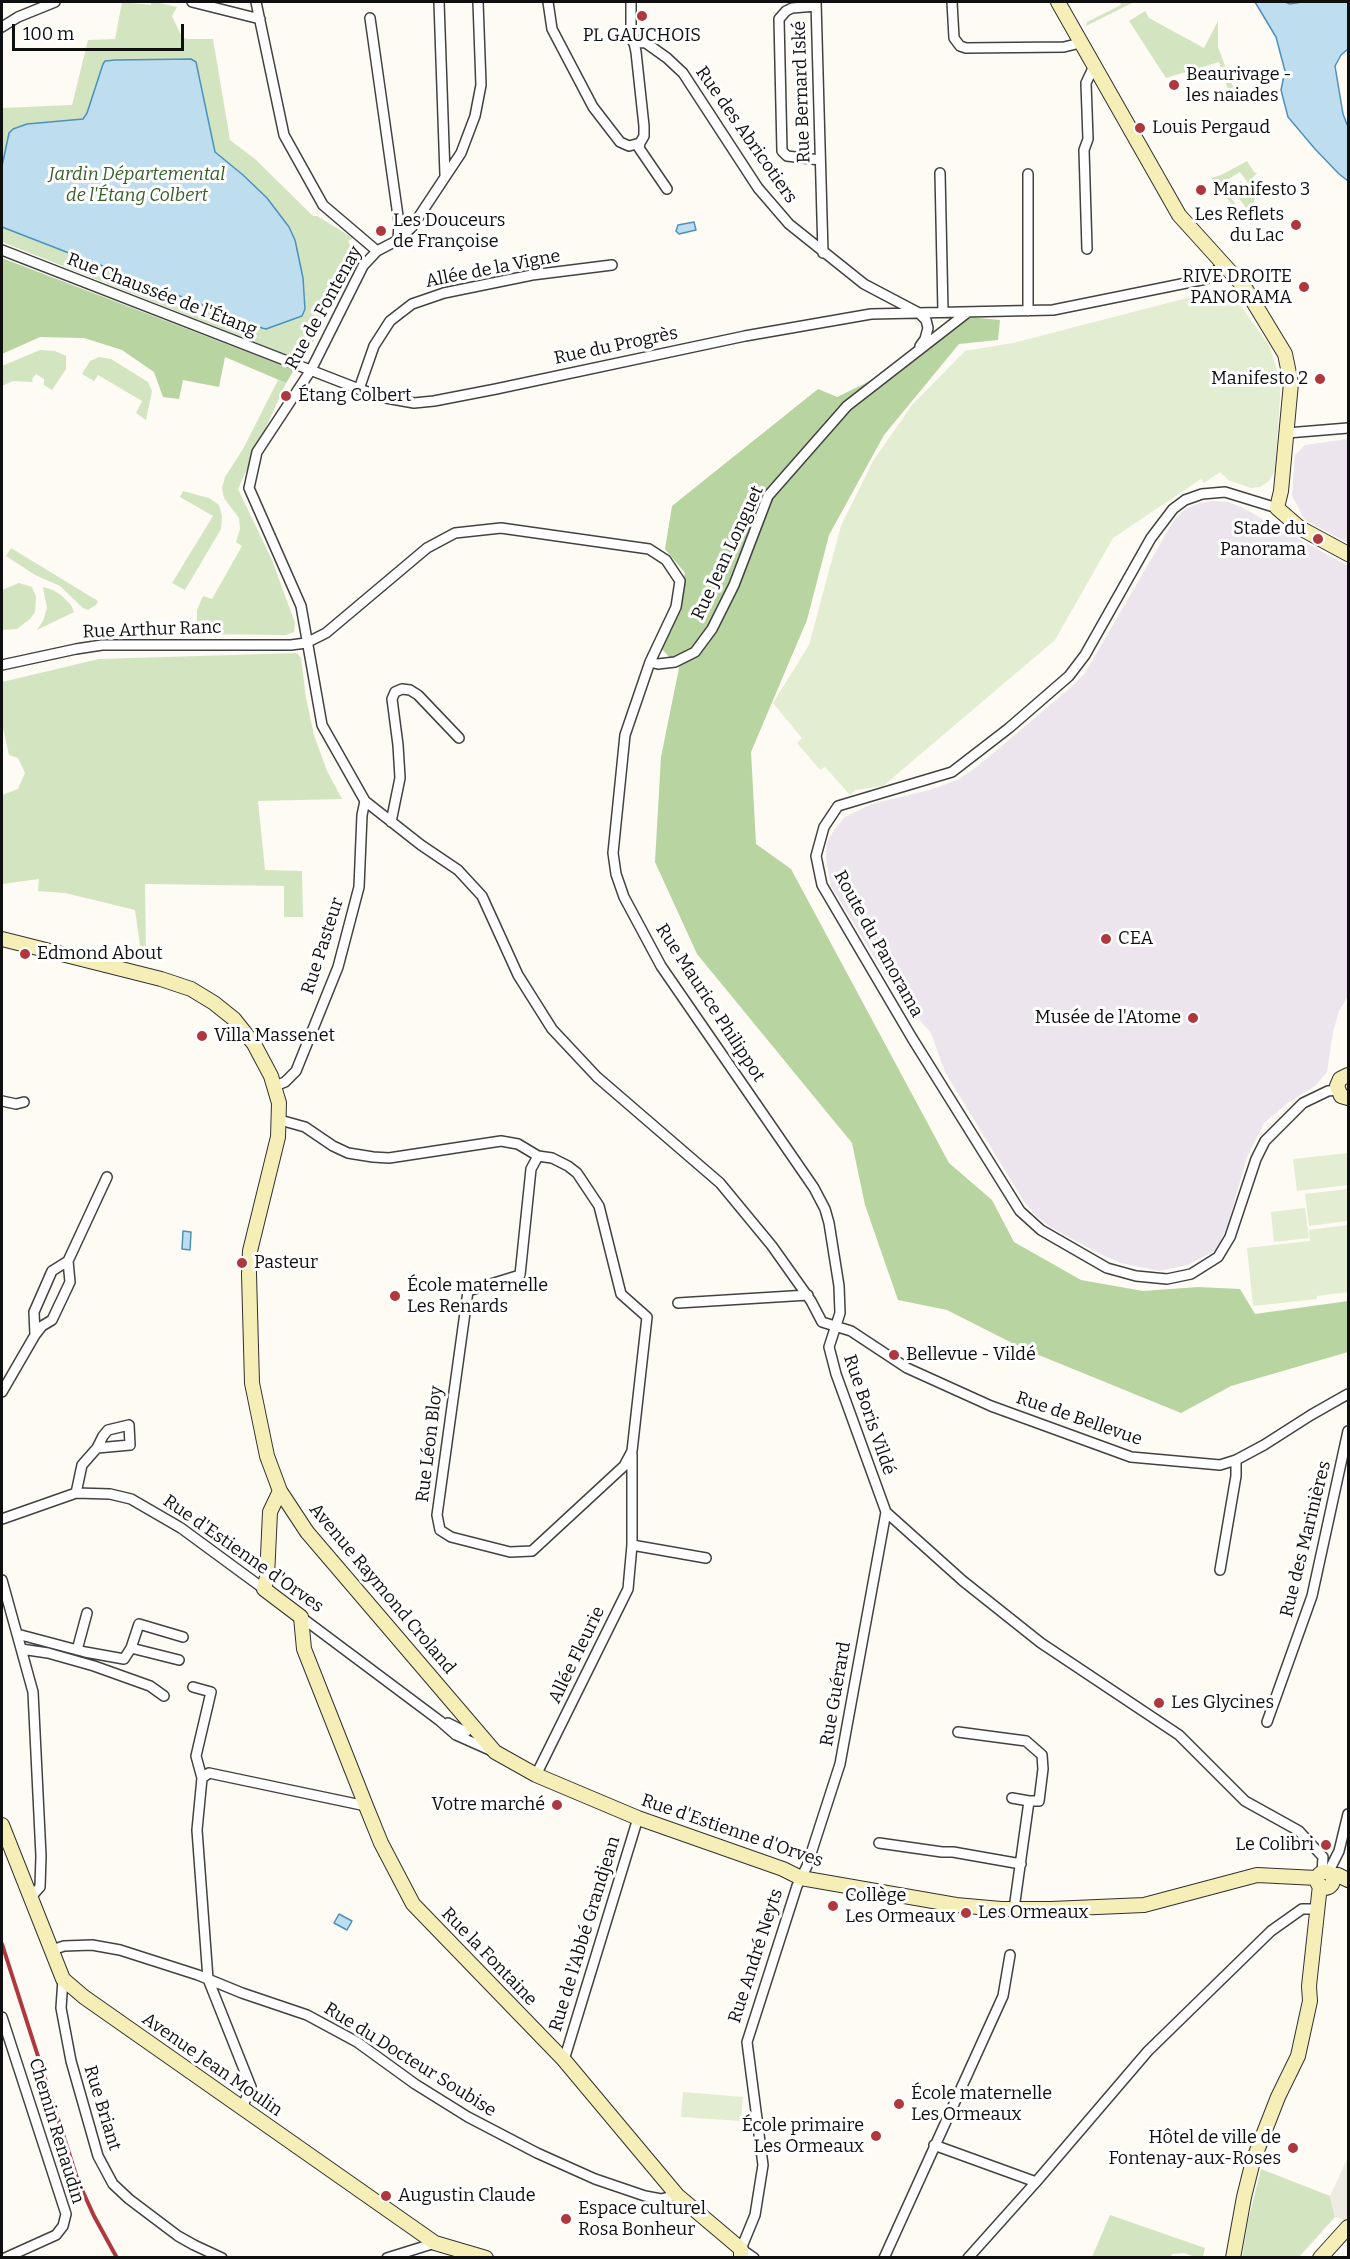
<!DOCTYPE html>
<html>
<head>
<meta charset="utf-8">
<style>
	body { margin:0 }
	#map { position:relative; width:1350px; height:2259px; overflow:hidden; background:#fdfbf3; font-family:Bitter,serif }
	canvas { display:block }
	.frame { position:absolute; inset:0; border:3px solid #0f0f0f; pointer-events:none }
	.scale { position:absolute; left:12px; top:24px; width:172px; height:27px; box-sizing:border-box; border:3px solid #0f0f0f; border-top:0; padding-left:8px; font-size:18px; line-height:21px; white-space:nowrap; color:#0f0f0f; -webkit-text-stroke:4px #fff; paint-order:stroke }
</style>
</head>
<body>
<div id="map">
<canvas width="1350" height="2259"></canvas>
<div class="frame"></div>
<div class="scale">100 m</div>
</div>
<script>
const ctx = document.querySelector('canvas').getContext('2d');
ctx.lineJoin = 'round';
function fillPath(path, color) { ctx.fillStyle = color; ctx.fill(path, 'evenodd'); }
const shape = rows => new Path2D(rows.map(r => 'M' + r).join(''));
function strokePath(path, color, width, dash) { ctx.strokeStyle = color; ctx.lineWidth = width; ctx.lineCap = dash ? 'butt' : 'round'; ctx.setLineDash(dash || []); ctx.stroke(path); }
function drawText(font, color, halo, rows, align = 'center') {
  ctx.font = font + ' Bitter,serif'; ctx.lineWidth = 6; ctx.setLineDash([]); ctx.textBaseline = 'middle'; ctx.strokeStyle = halo; ctx.fillStyle = color; for (const [text, x, y, turn = 0] of rows) {
    ctx.save(); ctx.translate(x, y); ctx.rotate((+turn || 0) * Math.PI / 180); ctx.textAlign = isNaN(turn) ? turn : align; if (halo) ctx.strokeText(text, 0, 0); ctx.fillText(text, 0, 0); ctx.restore();
  }
}
const industrial = shape([
	[1348,439,1348,543,1305,520,1292,496,1295,455,1305,445],
	[1213,501,1228,502,1241,507,1348,566,1348,996,1339,1011,1333,1032,1327,1072,1315,1086,1289,1102,1264,1123,1247,1157,1227,1227,1216,1250,1188,1265,1159,1271,1121,1263,1102,1255,1050,1227,1036,1216,1023,1200,945,1072,931,1033,896,993,831,886,826,858,827,842,834,830,845,817,872,804,933,789,959,779,978,766,1069,689,1085,673,1174,520,1185,509,1200,503]
]);
const green = shape([
	[122,2,151,5,151,2,155,2,177,7,172,16,182,37,187,39,213,39,230,140,255,159,313,216,317,216,353,238,348,241,350,245,353,250,358,247,359,249,305,358,300,360,2,242,2,108,72,105,88,40,115,39],
	[1120,2,1134,2,1086,26,1087,22,1121,5],
	[1145,11,1149,18,1204,48,1218,21,1218,47,1235,92,1235,97,1231,99,1219,62,1166,78,1129,21],
	[1247,161,1254,172,1257,173,1252,178,1259,187,1254,191,1240,172,1220,184,1237,206,1235,208,1211,178,1221,175],
	[1241,181,1253,196,1256,197,1252,205,1247,209,1231,188],
	[40,350,55,351,66,356,66,369,52,390,44,385,44,379,36,374,32,379,33,382,13,381,2,386,2,366],
	[99,357,111,359,148,382,152,391,146,420,136,413,142,401,98,375,94,381,82,374,90,361],
	[278,380,286,383,238,489,272,560,295,623,294,632,286,635,197,634,197,610,203,596,212,599,242,546,236,542,240,529,239,518,224,498,222,488,225,477,243,449],
	[183,491,209,498,219,505,222,516,221,529,185,590,172,583,213,516,180,497],
	[11,548,98,601,96,605,88,610,83,608,60,586,35,575,6,556],
	[19,583,32,587,36,597,35,612,30,619,17,629,2,630,2,590],
	[43,587,53,590,62,596,71,605,74,612,37,630,43,621,47,608],
	[297,653,301,658,306,698,314,735,327,771,342,799,258,801,265,870,302,871,303,917,284,917,284,886,145,884,146,955,141,952,135,910,65,893,38,891,39,879,2,884,2,795,18,789,25,773,18,758,9,755,2,724,2,682,99,659],
	[1261,2169,1330,2196,1335,2217,1299,2257,1242,2258,1248,2221],
	[1110,2215,1205,2248,1203,2257,1195,2257,1184,2253,1172,2254,1171,2257,1092,2257]
]);
const forest = shape([
	[2,258,294,370,286,383,225,357,219,387,183,380,179,399,163,397,154,372,122,350,84,338,40,337,2,354],
	[967,317,1000,320,998,340,959,344,884,435,829,535,807,620,751,752,756,844,791,869,949,1163,992,1200,1014,1242,1081,1280,1143,1291,1198,1287,1240,1289,1255,1314,1348,1301,1348,1352,1231,1386,1181,1413,1024,1349,947,1310,898,1300,865,1205,852,1143,697,954,655,862,661,757,679,668,662,649,685,573,665,549,672,506,818,389,837,397,907,363]
]);
const pitch = shape([
	[1222,289,1229,290,1269,345,1281,383,1275,471,1269,481,1260,487,1251,488,1228,480,1220,472,1204,483,1201,479,1113,538,1055,640,883,786,855,790,850,795,825,767,820,770,797,743,802,738,773,703,809,645,841,526,873,461,912,405,965,351,1013,343],
	[1348,1153,1348,1185,1297,1191,1293,1159],
	[1348,1189,1348,1221,1309,1226,1305,1194],
	[1305,1208,1309,1238,1274,1242,1271,1212],
	[1348,1225,1348,1292,1317,1296,1317,1299,1253,1306,1247,1248,1310,1241,1309,1230],
	[683,2092,743,2097,741,2121,681,2117]
]);
const plaza = shape([
	[1348,2157,1348,2219,1347,2221,1335,2217,1330,2196]
]);
const water = shape([
	[1255,2,1285,2,1290,4,1302,2,1348,2,1348,49,1341,55,1335,66,1343,114,1348,127,1348,181,1339,174,1315,149,1288,117,1281,90,1285,71,1276,37,1255,2],
	[115,60,191,59,196,62,215,152,243,175,267,198,289,227,295,240,303,278,305,309,302,316,266,329,262,328,2,227,2,166,9,133,13,129,27,124,83,119,87,113,103,64,105,61,115,60],
	[694,222,696,230,679,234,676,231,678,225,694,222],
	[183,1231,191,1232,190,1250,182,1249,183,1231],
	[339,1914,352,1921,347,1930,334,1923,339,1914]
]);
const street = shape([
	[192,2,260,19],
	[256,2,284,135,323,205,377,251],
	[439,2,445,175],
	[478,2,481,85,475,116,461,153,412,227,398,240,377,251,363,266,311,370,257,452,249,488,301,606,322,725,365,801,421,845,458,870,482,896,518,975,552,1029,597,1077,720,1183,772,1246,811,1301,822,1322,851,1331,907,1368,991,1406,1131,1457,1220,1465,1236,1460,1264,1445,1311,1415,1348,1394],
	[548,2,552,29,593,107,620,142,629,146,640,143],
	[631,2,631,28,636,52,644,126,644,136,640,143],
	[816,2,823,253],
	[952,2,954,38,960,46,966,48,1064,47,1080,43],
	[816,6,792,8,786,11,779,19,782,151,787,156,820,160],
	[370,18,399,223,398,240],
	[2,27,18,17,55,2],
	[633,42,646,43,667,58,683,73,758,188,789,224,864,284,919,313,926,320,928,328,925,339,920,346],
	[640,143,639,148,667,189],
	[940,173,943,312],
	[1028,174,1028,311],
	[1087,249,1084,150,1088,139,1086,83,1094,66],
	[2,250,359,389,386,398,414,403,434,401,496,389,745,336,871,314,1053,310,1206,279,1223,265],
	[359,389,374,346,390,321,412,304,444,293,532,275,612,265],
	[1287,433,1348,428],
	[1277,508,1225,492,1202,494,1185,500,1173,509,1151,538,1085,655,1069,676,1009,728,952,772,838,806,824,827,816,856,822,885,912,1038,1020,1211,1041,1230,1107,1268,1136,1276,1167,1279,1191,1274,1218,1257,1230,1237,1256,1159,1265,1141,1303,1103,1328,1091,1337,1090],
	[650,662,658,664,675,662,695,652,712,629,734,585,768,496,847,406,968,312],
	[2,665,76,649,102,645,291,645,306,643,326,633,427,548,455,533,501,528,649,549,666,560,680,581,676,607,650,662,625,735,613,853,616,874,624,897,661,966,814,1188,825,1209,829,1223,839,1286,840,1313,829,1347,836,1374,886,1512,963,1581,1041,1643,1179,1735,1245,1801,1299,1831,1323,1857,1322,1873],
	[391,822,400,778,398,745,392,699,395,692,402,689,410,690,418,695,459,738],
	[275,1086,285,1082,296,1071,338,967,359,887,362,815,365,801],
	[2,1101,16,1104,24,1102],
	[280,1120,305,1127,333,1146,348,1153,373,1157,389,1158,501,1141,518,1144,538,1156,552,1158,568,1166,577,1173,599,1206,621,1294,647,1317,632,1451,624,1466,532,1551,510,1552,451,1537,440,1530,437,1515,468,1291,520,1275,531,1169,538,1156],
	[678,1303,808,1295],
	[35,1335,34,1312,52,1271,68,1261,107,1177],
	[2,1392,35,1335,42,1326,52,1320,70,1282,68,1261],
	[76,1493,82,1465,97,1448,103,1436,108,1430,129,1425,130,1445,97,1448],
	[2,1519,76,1493,110,1494,131,1499,181,1528,264,1589],
	[632,1545,706,1558],
	[1220,1570,1236,1476,1236,1460],
	[2,1580,33,1692,41,1856,40,1887,31,1897],
	[301,1617,440,1721,456,1735,492,1751],
	[17,1634,85,1652,124,1659,131,1648,179,1660],
	[131,1648,139,1624,183,1637],
	[21,1649,48,1653,94,1666,150,1686,164,1696],
	[77,1650,87,1613],
	[193,1687,211,1692,196,1756,202,1778,197,1830,208,1979,251,2087,242,2108],
	[1267,1722,1312,1596,1348,1431],
	[448,1723,466,1732,471,1723],
	[958,1732,1026,1741,1042,1755,1043,1769,1039,1801,1029,1801,1014,1909],
	[536,1775,628,1589,632,1545,632,1454],
	[202,1778,209,1773,366,1806],
	[1012,1798,1029,1801],
	[879,1843,942,1852,953,1852,1021,1864],
	[1328,1873,1339,1851,1348,1814],
	[52,1950,64,1946,92,1945,120,1950,198,1975,242,1993,307,2015,357,2042,415,2084,468,2117,537,2153,595,2179,645,2196,661,2199,677,2195],
	[63,1979,61,2008,71,2061,98,2156,113,2184,129,2199,178,2236,194,2245,222,2258],
	[2,2017,66,2214,63,2226,56,2235,5,2258],
	[564,2060,638,1818],
	[934,2145,1036,2182],
	[387,2258,435,2243],
	[754,2258,741,2249,755,2215,763,2165,747,2042,797,1886,807,1866,840,1764,886,1512],
	[884,2258,1003,1996,1010,1955],
	[968,2258,1036,2182,1148,2051,1271,1931,1302,1909,1316,1909]
]);
const secondary = shape([
	[1058,2,1179,215,1245,288,1285,354,1291,383,1281,491,1277,508,1300,528,1348,554],
	[2,939,161,979,191,989,214,1003,234,1019,254,1044,271,1076,279,1103,278,1137,250,1251,249,1274,252,1383,267,1456,280,1491,307,1532,495,1752,536,1775,638,1818,783,1869,801,1878,956,1905,1001,1909,1051,1909,1144,1905,1257,1875,1317,1878],
	[1348,1075,1340,1079,1337,1086,1341,1096,1348,1098],
	[280,1491,270,1512,267,1577,264,1589,301,1617,304,1649,366,1806,381,1843,413,1904,564,2060,677,2195,741,2249,741,2258],
	[2,1825,63,1979,84,1997,435,2243,486,2258],
	'1317 1880a8 8 0 1 1 16 0a8 8 0 1 1-16 0Z',
	[1331,1875,1338,1875,1348,1880],
	[1233,2258,1244,2197,1253,2161,1278,2097,1298,2056,1310,2001,1309,1986,1320,1885],
	[1320,2258,1348,2227]
]);
const rail = shape([
	[2,1944,78,2181,94,2216,117,2258]
]);
const markers = [
	[642,16,6,"#af383e"],
	[1174,85,6,"#af383e"],
	[1140,128,6,"#af383e"],
	[1201,190,6,"#af383e"],
	[1296,225,6,"#af383e"],
	[381,231,6,"#af383e"],
	[1304,287,6,"#af383e"],
	[1320,379,6,"#af383e"],
	[286,396,6,"#af383e"],
	[1318,539,6,"#af383e"],
	[1106,939,6,"#af383e"],
	[25,954,6,"#af383e"],
	[1193,1018,6,"#af383e"],
	[202,1036,6,"#af383e"],
	[242,1263,6,"#af383e"],
	[395,1296,6,"#af383e"],
	[894,1355,6,"#af383e"],
	[1159,1703,6,"#af383e"],
	[557,1805,6,"#af383e"],
	[1326,1845,6,"#af383e"],
	[833,1906,6,"#af383e"],
	[966,1913,6,"#af383e"],
	[899,2104,6,"#af383e"],
	[876,2136,6,"#af383e"],
	[1293,2148,6,"#af383e"],
	[386,2196,6,"#af383e"],
	[566,2219,6,"#af383e"]
];
const poiNames = [
	["PL GAUCHOIS",642,36,"center"],
	["Beaurivage -",1186,75],
	["les naiades",1186,96],
	["Louis Pergaud",1152,128],
	["Manifesto 3",1213,190],
	["Les Reflets",1284,215,"right"],
	["du Lac",1284,236,"right"],
	["Les Douceurs",393,221],
	["de Françoise",393,242],
	["RIVE DROITE",1292,277,"right"],
	["PANORAMA",1292,298,"right"],
	["Manifesto 2",1308,379,"right"],
	["Étang Colbert",298,396],
	["Stade du",1306,529,"right"],
	["Panorama",1306,550,"right"],
	["CEA",1118,939],
	["Edmond About",37,954],
	["Musée de l'Atome",1181,1018,"right"],
	["Villa Massenet",214,1036],
	["Pasteur",254,1263],
	["École maternelle",407,1286],
	["Les Renards",407,1307],
	["Bellevue - Vildé",906,1355],
	["Les Glycines",1171,1703],
	["Votre marché",545,1805,"right"],
	["Le Colibri",1314,1845,"right"],
	["Collège",845,1896],
	["Les Ormeaux",845,1917],
	["Les Ormeaux",978,1913],
	["École maternelle",911,2094],
	["Les Ormeaux",911,2115],
	["École primaire",864,2126,"right"],
	["Les Ormeaux",864,2147,"right"],
	["Hôtel de ville de",1281,2138,"right"],
	["Fontenay-aux-Roses",1281,2159,"right"],
	["Augustin Claude",398,2196],
	["Espace culturel",578,2209],
	["Rosa Bonheur",578,2230]
];
const streetNames = [
	["Rue Bernard Iské",802,92,-92],
	["Rue des Abricotiers",746,135,55],
	["Allée de la Vigne",493,269,-11],
	["Rue Chaussée de l'Étang",162,295,21],
	["Rue de Fontenay",324,308,-61],
	["Rue du Progrès",616,346,-12],
	["Rue Jean Longuet",728,553,-65],
	["Rue Arthur Ranc",152,630,-2],
	["Route du Panorama",878,944,61],
	["Rue Pasteur",323,946,-72],
	["Rue Maurice Philippot",710,1003,57],
	["Rue Boris Vildé",869,1415,71],
	["Rue de Bellevue",1079,1419,19],
	["Rue Léon Bloy",430,1444,-83],
	["Rue des Marinières",1306,1539,-76],
	["Rue d'Estienne d'Orves",243,1554,35],
	["Avenue Raymond Croland",382,1589,50],
	["Allée Fleurie",577,1655,-64],
	["Rue Guérard",836,1694,-80],
	["Rue d'Estienne d'Orves",732,1831,19],
	["Rue de l'Abbé Grandjean",585,1934,-73],
	["Rue André Neyts",756,1956,-72],
	["Rue la Fontaine",489,1957,46],
	["Rue du Docteur Soubise",410,2060,32],
	["Avenue Jean Moulin",212,2065,35],
	["Rue Briant",102,2108,73],
	["Chemin Renaudin",56,2131,73]
];
const parkNames = [
	["Jardin Départemental",137,175],
	["de l'Étang Colbert",137,196]
];
fillPath(industrial, '#ece5ed');
fillPath(green, '#d3e5c0');
fillPath(forest, '#b8d4a1');
fillPath(pitch, '#e3edd1');
fillPath(plaza, '#eeebe2');
fillPath(water, '#beddef');
strokePath(water, '#4d91bd', 1.5);
strokePath(street, '#424242', 12);
strokePath(secondary, '#313131', 16);
strokePath(street, '#fff', 9);
strokePath(secondary, '#f5eeb6', 14);
strokePath(rail, '#af383e', 4);
for (const [x, y, r, color] of markers) { const dot = new Path2D(); dot.arc(x, y, r, 0, 2 * Math.PI); ctx.fillStyle = color; ctx.fill(dot); strokePath(dot, '#fff', 2); }
drawText('18px', '#0f0f0f', '#fff', poiNames, 'left');
drawText('18px', '#0f0f0f', '#fff', streetNames);
drawText('italic 18px', '#336027', '#fff', parkNames);
</script>
</body>
</html>
